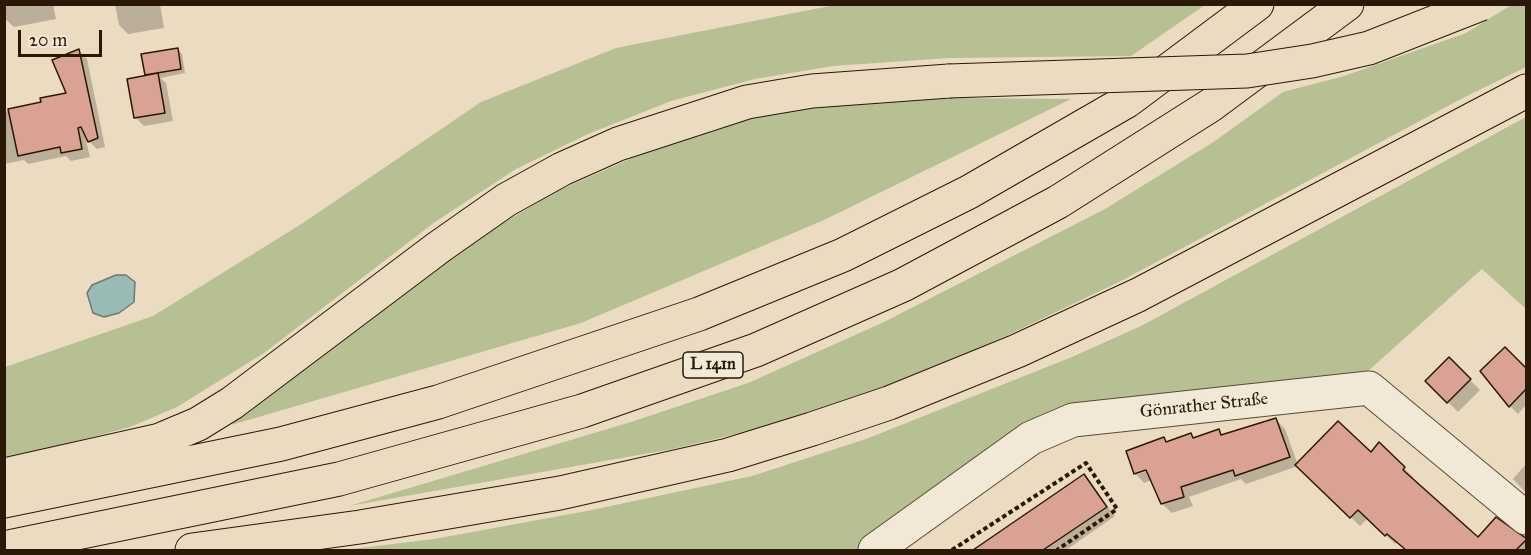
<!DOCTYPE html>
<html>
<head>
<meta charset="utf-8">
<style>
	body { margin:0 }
	#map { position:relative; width:1531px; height:555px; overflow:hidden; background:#ebdbc0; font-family:"IM FELL Great Primer",serif }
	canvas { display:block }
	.frame { position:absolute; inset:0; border:6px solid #2b1807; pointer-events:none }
	.scale { position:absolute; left:18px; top:30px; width:84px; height:27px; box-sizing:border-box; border:3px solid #2b1807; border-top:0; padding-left:8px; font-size:18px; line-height:21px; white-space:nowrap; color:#2b1807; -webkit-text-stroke:4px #f2e8d6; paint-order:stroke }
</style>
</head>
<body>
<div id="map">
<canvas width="1531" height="555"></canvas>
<div class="frame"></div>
<div class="scale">20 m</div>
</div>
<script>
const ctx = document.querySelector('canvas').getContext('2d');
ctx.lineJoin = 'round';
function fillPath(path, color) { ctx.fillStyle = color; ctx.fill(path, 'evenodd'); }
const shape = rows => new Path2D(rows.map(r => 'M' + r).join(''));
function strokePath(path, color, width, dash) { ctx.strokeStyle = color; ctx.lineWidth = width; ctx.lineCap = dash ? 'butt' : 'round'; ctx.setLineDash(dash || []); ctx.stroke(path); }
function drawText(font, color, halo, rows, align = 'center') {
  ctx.font = font + ' "IM FELL Great Primer",serif'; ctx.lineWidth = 5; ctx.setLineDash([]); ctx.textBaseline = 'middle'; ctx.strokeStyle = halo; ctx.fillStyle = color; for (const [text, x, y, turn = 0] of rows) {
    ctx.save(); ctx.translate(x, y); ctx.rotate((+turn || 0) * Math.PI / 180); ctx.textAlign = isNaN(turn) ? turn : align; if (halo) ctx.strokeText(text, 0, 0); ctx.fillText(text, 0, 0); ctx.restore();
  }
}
const green = shape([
	[835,5,1205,5,1131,56,949,58,833,66,755,79,671,101,588,134,516,169,435,222,264,353,177,407,130,427,5,460,5,367,153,316,303,223,481,102,616,48],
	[1511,5,1526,5,1526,67,1461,99,1121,281,1008,335,902,382,777,424,673,449,349,506,631,422,748,383,884,322,1105,209,1215,141,1283,92,1344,76,1466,33],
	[950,98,1071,99,824,220,581,323,231,425,454,252,557,191,655,148,759,116,850,102],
	[1526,117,1526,309,1482,269,1368,371,1068,413,1011,442,856,550,344,550,434,539,587,511,752,476,866,439,1072,357,1141,326]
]);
const water = shape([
	[116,275,126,275,135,282,134,302,119,313,104,317,93,313,87,293,92,285,116,275]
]);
const shadow = shape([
	[4,4,53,4,56,19,14,27,4,18],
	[115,4,160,4,164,28,128,34,119,25],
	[177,49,182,54,185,73,160,78,166,83,173,121,144,126,135,117,148,76,147,75],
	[78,50,87,59,105,147,97,149,85,137,90,157,71,161,66,156,28,164,24,160,4,164,4,112,43,103,68,94],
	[1449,359,1480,390,1458,412,1427,381],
	[1526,370,1526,405,1518,414,1510,406],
	[1276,420,1285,429,1298,465,1371,454,1379,444,1413,477,1411,479,1478,539,1514,534,1526,538,1526,550,1493,550,1488,546,1484,550,1407,550,1397,542,1395,544,1368,518,1360,526,1298,466,1246,484,1241,479,1189,497,1193,506,1172,513,1162,504,1152,480,1144,483,1135,473,1164,439,1168,443,1191,435,1195,439,1219,431,1224,436],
	[1154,469,1138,474,1138,471],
	[1526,464,1526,493,1513,479],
	[1084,476,1115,516,1066,550,976,550]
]);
const building = shape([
	[178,48,181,69,145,75,141,54,178,48],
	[79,49,98,138,88,142,81,127,78,128,82,149,61,153,60,147,18,156,8,109,41,102,40,98,66,93,52,60,79,49],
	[158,73,165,113,134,118,127,79,158,73],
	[1505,347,1527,369,1527,388,1509,407,1480,371,1505,347],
	[1449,357,1471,379,1447,403,1425,381,1449,357],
	[1276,418,1290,457,1235,476,1233,470,1181,487,1184,497,1161,504,1146,470,1134,474,1126,451,1164,437,1166,442,1191,433,1193,438,1219,429,1221,435,1276,418],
	[1338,421,1371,452,1379,442,1405,467,1403,470,1478,537,1496,517,1527,539,1516,550,1406,550,1387,534,1385,536,1358,510,1350,518,1295,465,1338,421],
	[1084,474,1107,507,1043,550,973,550,1084,474]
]);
const path = shape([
	[952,550,1086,463,1117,509,1057,550]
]);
const minor = shape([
	[875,550,1031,438,1073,420,1369,388,1526,518]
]);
const highway = shape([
	[4,475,160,440,198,424,232,403,439,247,506,200,562,169,618,144,747,102,812,91,949,81],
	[4,501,281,444,438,402,699,314,843,255,969,192,1127,101,1257,4],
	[4,548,339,479,582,411,756,350,903,285,1058,202,1211,105,1347,4],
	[192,550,360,527,560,493,728,455,812,429,889,403,1017,351,1138,295,1526,91]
]);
const highwayBridge = shape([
	[949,81,1247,71,1312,61,1369,48,1481,4]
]);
const shields = [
	[713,365,60]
];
const shieldNames = [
	["L 141n",713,365]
];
const streetNames = [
	["Gönrather Straße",1204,406,-6]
];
fillPath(green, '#b6c093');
fillPath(water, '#99bbb6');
strokePath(water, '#6d7a70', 1.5);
fillPath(shadow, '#0003');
fillPath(building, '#daa293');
strokePath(building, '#2b1807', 1.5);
strokePath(minor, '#5b4935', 35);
strokePath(highway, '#2b1807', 35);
strokePath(path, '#2b1807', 4, [4.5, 3]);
strokePath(minor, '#f2e8d6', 33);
strokePath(highway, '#ebdbc0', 33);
strokePath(highwayBridge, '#2b1807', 35, []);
strokePath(highwayBridge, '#ebdbc0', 33);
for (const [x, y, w] of shields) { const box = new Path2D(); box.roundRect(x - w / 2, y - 13, w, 26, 4.5); ctx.fillStyle = '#f2e8d6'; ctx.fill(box); strokePath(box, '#2b1807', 1.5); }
drawText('bold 16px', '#2b1807', null, shieldNames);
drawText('18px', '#2b1807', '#f2e8d6', streetNames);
</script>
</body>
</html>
